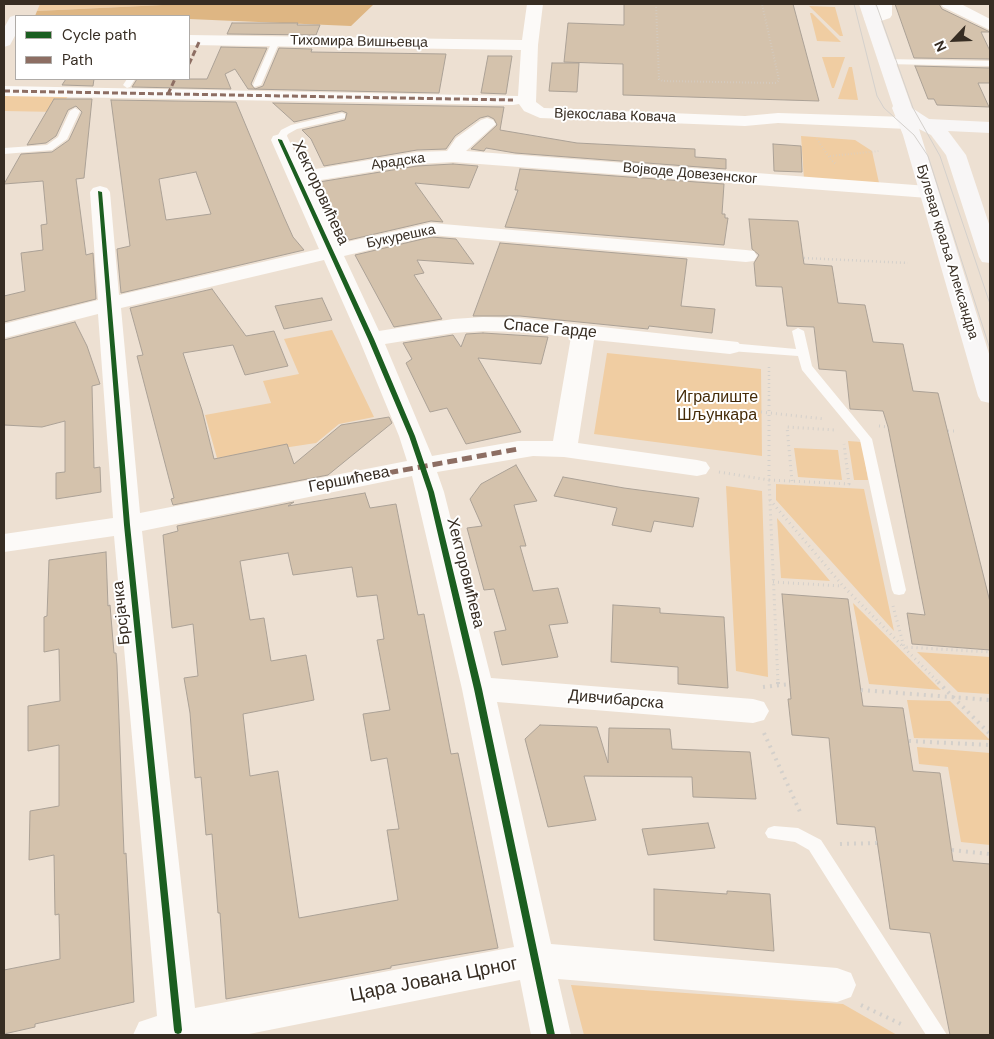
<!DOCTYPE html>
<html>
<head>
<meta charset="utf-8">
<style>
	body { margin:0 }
	#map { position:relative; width:994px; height:1039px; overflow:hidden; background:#ede0d2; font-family:"DM Sans",sans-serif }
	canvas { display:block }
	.frame { position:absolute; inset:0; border:5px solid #372d23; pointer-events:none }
	.legend { position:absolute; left:15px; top:15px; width:175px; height:65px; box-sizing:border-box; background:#fff; border:1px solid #afaba7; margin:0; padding:6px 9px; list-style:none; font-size:15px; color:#372d23 }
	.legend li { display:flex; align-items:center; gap:10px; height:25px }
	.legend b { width:25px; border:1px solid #afaba7 }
	.north { position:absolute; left:929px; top:15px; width:50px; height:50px; -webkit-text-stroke:4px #fff; paint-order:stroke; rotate:245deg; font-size:14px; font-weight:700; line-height:20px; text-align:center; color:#372d23 }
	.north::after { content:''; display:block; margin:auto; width:18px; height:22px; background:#372d23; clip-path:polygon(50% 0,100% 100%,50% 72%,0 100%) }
</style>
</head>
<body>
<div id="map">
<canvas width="994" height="1039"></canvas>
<div class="frame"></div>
<ul class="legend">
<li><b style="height:6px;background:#1b5e20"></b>Cycle path</li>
<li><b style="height:6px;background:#8d6e63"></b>Path</li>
</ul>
<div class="north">N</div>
</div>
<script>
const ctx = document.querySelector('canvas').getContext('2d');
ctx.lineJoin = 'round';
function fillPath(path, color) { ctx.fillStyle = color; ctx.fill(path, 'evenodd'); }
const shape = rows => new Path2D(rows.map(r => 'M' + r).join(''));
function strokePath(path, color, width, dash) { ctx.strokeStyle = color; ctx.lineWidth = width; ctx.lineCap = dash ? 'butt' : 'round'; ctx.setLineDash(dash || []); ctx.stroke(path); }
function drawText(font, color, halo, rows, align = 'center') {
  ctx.font = font + ' "DM Sans",sans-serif'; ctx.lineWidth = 4; ctx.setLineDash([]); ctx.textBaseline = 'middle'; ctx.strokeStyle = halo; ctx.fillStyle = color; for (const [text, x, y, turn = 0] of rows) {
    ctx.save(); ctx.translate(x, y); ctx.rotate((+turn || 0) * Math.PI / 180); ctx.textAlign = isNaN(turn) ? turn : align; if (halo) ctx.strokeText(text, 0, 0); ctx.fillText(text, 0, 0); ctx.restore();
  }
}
const green = shape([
	[40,4,183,4,37,11],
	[809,6,835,7,843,36,840,36],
	[810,13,812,13,841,42,817,41],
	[822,57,845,57,834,88,832,88],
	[849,67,852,67,858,100,838,99],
	[4,95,68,96,58,112,4,111],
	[801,136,855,140,872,151,879,183,804,179],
	[332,330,374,417,339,424,316,443,217,458,205,415,271,403,263,381,299,374,284,339],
	[607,353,761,369,762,456,594,434],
	[848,441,862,442,868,480,854,480],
	[794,448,838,450,842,480,798,477],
	[776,484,864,489,894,631,776,500],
	[726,486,762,491,768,677,736,671],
	[777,518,830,581,781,578],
	[853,603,941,690,869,684],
	[917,652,990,657,990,694,958,692],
	[907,700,950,701,990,740,914,738],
	[917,747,990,753,990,845,961,842,948,767,919,764],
	[571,985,843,1004,897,1035,584,1035]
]);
const forest = shape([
	[183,4,379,4,373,5,351,26,189,19,189,16,35,16,37,11]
]);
const building = shape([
	[624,4,793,4,819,101,623,95,623,64,564,62,568,23,624,25,624,4],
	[895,4,939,4,942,9,990,32,981,32,990,51,990,59,914,58,895,4],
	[232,23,298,23,297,25,320,25,316,35,227,34,232,23],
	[221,47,267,48,251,84,255,89,263,86,279,48,312,49,311,52,446,54,439,93,248,89,235,69,225,74,231,89,132,87,137,79,207,79,221,47],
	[488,56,512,56,506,94,481,93,488,56],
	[552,63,579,63,577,92,549,91,552,63],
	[915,66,990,68,990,83,978,83,989,107,937,105,934,99,928,99,915,66],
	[66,79,94,79,93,86,62,85,66,79],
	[54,99,92,99,84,178,76,179,86,255,93,253,96,299,4,322,4,296,25,291,21,253,43,250,41,225,47,224,43,181,4,184,21,154,52,152,69,140,82,112,76,106,68,110,56,136,46,143,27,145,54,99],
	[111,100,236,102,284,217,293,237,304,250,121,293,117,249,130,246,111,100],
	[196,172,211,214,166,220,159,179,196,172],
	[273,103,504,107,500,130,577,143,695,149,695,157,726,159,726,169,515,153,486,148,484,151,471,149,497,125,494,119,488,116,480,118,455,136,446,149,417,150,324,166,311,139,302,130,345,120,347,113,342,111,294,122,273,103],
	[773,144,801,146,802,172,774,171,773,144],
	[453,164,478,166,469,188,415,183,443,222,431,221,349,240,313,183,417,166,453,164],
	[520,169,724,184,722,214,725,214,725,218,728,218,724,245,505,227,518,190,515,190,520,169],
	[749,219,798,221,804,264,832,266,838,303,865,305,873,342,903,344,913,391,938,393,990,602,990,650,912,644,907,613,925,615,888,427,883,411,850,409,846,371,819,369,814,327,787,326,782,287,756,286,754,263,759,255,752,249,749,219],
	[431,237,456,239,474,264,417,260,424,273,414,275,442,319,394,327,355,255,431,237],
	[500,243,687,259,681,306,715,309,712,333,649,326,648,329,520,316,473,316,500,243],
	[212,289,246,336,274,331,288,366,245,375,233,345,183,353,202,410,214,459,287,444,294,464,341,425,389,417,392,423,328,475,173,505,171,499,174,498,137,356,143,355,130,308,212,289],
	[322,298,332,320,284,329,275,306,322,298],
	[75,322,87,346,100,384,92,386,94,468,100,467,101,492,56,499,56,473,65,472,65,421,42,427,4,425,4,340,75,322],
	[483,333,548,337,541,364,478,358,521,432,466,444,447,408,430,412,406,363,412,359,403,343,453,335,461,347,466,334,483,333],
	[516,465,537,501,514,505,526,546,520,546,533,591,558,588,568,623,549,625,558,657,502,665,494,632,506,630,494,589,484,590,467,528,482,526,470,499,481,484,516,465],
	[563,477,624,488,699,498,693,527,654,521,651,532,612,525,617,508,554,496,563,477],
	[365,493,370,508,396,504,418,615,424,614,451,754,458,753,498,948,391,966,391,968,226,999,220,913,218,913,212,834,206,835,201,777,195,778,190,713,184,678,198,676,193,624,172,628,163,535,178,531,177,526,294,502,288,506,365,493],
	[288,553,293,575,352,567,357,597,377,595,384,639,377,640,390,710,363,714,371,761,387,758,399,829,387,830,398,900,299,918,278,771,250,776,243,714,314,700,306,655,271,661,264,618,250,620,240,561,288,553],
	[106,552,108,606,110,605,114,653,116,653,117,665,124,854,126,853,134,1002,35,1024,35,1027,4,1034,4,970,60,959,59,914,55,915,54,855,29,860,30,811,59,806,59,745,28,751,28,706,60,701,59,649,44,652,44,617,47,616,49,560,106,552],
	[782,594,848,599,863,706,903,708,913,771,940,773,953,861,990,864,990,1035,950,1035,930,933,890,929,875,827,837,824,829,738,792,735,788,699,791,699,782,594],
	[613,605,660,608,660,613,724,617,728,688,678,684,678,667,611,662,613,605],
	[540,725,597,727,608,763,609,728,670,729,672,749,750,752,756,799,693,797,692,777,584,776,596,820,548,827,525,739,540,725],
	[708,823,715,848,648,855,642,829,708,823],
	[654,889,727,894,727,891,770,894,774,951,654,940,654,889]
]);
const pathFar3 = shape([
	[656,4,659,79,663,81,776,83,779,80,762,4],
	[817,139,831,160,837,165],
	[830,156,879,151]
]);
const pathFar2 = shape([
	[804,258,908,263],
	[769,367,769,401]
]);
const pathFar1 = shape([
	[769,400,769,480,849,484,844,444],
	[761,412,825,419],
	[879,426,888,427],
	[948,431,956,431],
	[719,472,769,480,778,683],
	[792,481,787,427,835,430],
	[770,500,843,586,939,683],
	[773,582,842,586],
	[893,606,904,647,990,652]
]);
const path = shape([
	[778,682,778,684],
	[938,682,990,734],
	[763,687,790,684],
	[861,690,990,700],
	[764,733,801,814],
	[909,741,990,745],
	[840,844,877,843],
	[952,850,990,854],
	[861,1005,903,1025]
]);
const lane = shape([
	[273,39,280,41,261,85,254,87,253,85,273,39],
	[886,59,990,61,990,66,883,64,882,62,886,59],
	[127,79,135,79,130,87,127,88,123,85,127,79],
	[75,108,80,111,67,139,52,150,4,154,4,148,47,145,58,137,70,111,75,108],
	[342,113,345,114,345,118,297,129,288,134,283,142,280,143,275,140,281,130,291,125,342,113],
	[798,328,804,331,812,366,872,439,906,590,904,594,899,595,894,594,892,590,860,440,802,370,798,356,730,351,724,347,730,343,796,349,792,331,798,328],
	[774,826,798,828,821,840,947,1035,926,1035,809,850,795,842,768,838,765,833,768,828,774,826]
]);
const street = shape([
	[527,4,543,4,538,45,536,102,544,108,745,116,778,113,907,117,913,119,916,123,913,127,907,129,778,123,745,126,540,118,524,111,519,104,513,105,4,96,4,86,518,96,521,50,189,45,189,35,522,40,527,4],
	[876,4,892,4,892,15,890,18,878,22,866,22,864,19,866,16,876,12,876,4],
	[941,4,961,4,990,19,990,30,943,7,941,4],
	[487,118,493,120,496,124,466,151,928,186,935,188,938,192,935,196,928,198,453,162,417,164,309,182,338,244,431,223,746,250,754,251,757,256,754,261,746,262,431,235,344,256,379,331,453,319,483,317,520,318,738,342,742,347,738,352,730,354,594,340,578,443,697,460,706,462,710,468,706,474,697,476,564,457,533,456,437,472,444,492,491,678,753,699,764,702,769,711,764,720,753,723,497,702,551,944,837,968,851,973,856,985,851,997,837,1002,558,979,571,1035,531,1035,520,980,244,1035,133,1035,139,1022,157,1016,114,536,4,552,4,534,113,518,98,314,4,338,4,324,98,300,90,192,93,188,100,186,107,188,110,192,119,295,319,249,271,140,273,136,280,134,287,136,304,171,417,152,447,151,456,138,481,120,487,118],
	[324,260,359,339,399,436,407,461,140,513,121,308,324,260],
	[483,331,520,332,571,337,553,441,518,441,432,456,385,344,453,333,483,331],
	[412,476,462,689,514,947,195,1008,142,531,412,476]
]);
const secondary = shape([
	[859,4,875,4,912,108,929,119,990,122,990,133,948,131,966,155,990,227,990,263,982,262,979,257,946,155,931,135,919,129,990,357,990,403,981,401,978,396,903,135,892,108,893,106,859,4],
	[16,15,20,16,16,16,16,34,10,45,4,47,4,28,10,17,16,15]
]);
const tram = shape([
	[854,4,877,96,884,108,914,135,928,156,990,349],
	[876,4,913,108,940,156,990,304]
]);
const quietFar1 = shape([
	[189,64,200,40],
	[4,91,513,100],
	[168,94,175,79]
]);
const quiet = shape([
	[344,481,518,449]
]);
const cycleway = shape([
	[278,139,282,140,374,339,415,436,434,492,482,689,555,1035,547,1035,474,689,428,492,409,436,368,339,278,140,278,139],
	[98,191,102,192,130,525,182,1030,181,1033,178,1034,175,1033,174,1030,124,525,98,191]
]);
const farStreetnames = [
	["Тихомира Вишњевца",359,42,1],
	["Вјекослава Ковача",615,116,2],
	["Арадска",398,162,-8],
	["Војводе Довезенског",690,174,5],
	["Букурешка",401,237,-12],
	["Булевар краља Александра",947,252,73]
];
const streetNames = [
	["Хекторовићева",320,193,65],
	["Спасе Гарде",550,329,5],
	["Гершићева",349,480,-11],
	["Хекторовићева",465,573,76],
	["Брсјачка",122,613,-96],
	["Дивчибарска",616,700,5]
];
const parkNames = [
	["Игралиште",717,398],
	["Шљункара",717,416]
];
const nearStreetnames = [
	["Цара Јована Црног",434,980,-11]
];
fillPath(green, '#f0cda2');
fillPath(forest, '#deb683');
fillPath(building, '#d4c2ac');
strokePath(building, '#aba196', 1);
strokePath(pathFar3, '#d4d0cb', 2, [0.5, 2.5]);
strokePath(pathFar2, '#d4d0cb', 2.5, [1, 3]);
strokePath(pathFar1, '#d4d0cb', 3, [1, 4]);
strokePath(path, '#d4d0cb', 4, [2, 5]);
fillPath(lane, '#fcfaf8');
fillPath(street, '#fcfaf8');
fillPath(secondary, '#f8f6f6');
strokePath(tram, '#d4d0cc', 1);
strokePath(quietFar1, '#8d6e63', 3, [6, 3]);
strokePath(quiet, '#8d6e63', 5, [10, 5]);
fillPath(cycleway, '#1b5e20');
drawText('14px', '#372d23', '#fff', farStreetnames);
drawText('16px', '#372d23', '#fff', streetNames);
drawText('16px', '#452b08', '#fff', parkNames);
drawText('19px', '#372d23', '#fff', nearStreetnames);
</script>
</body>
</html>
